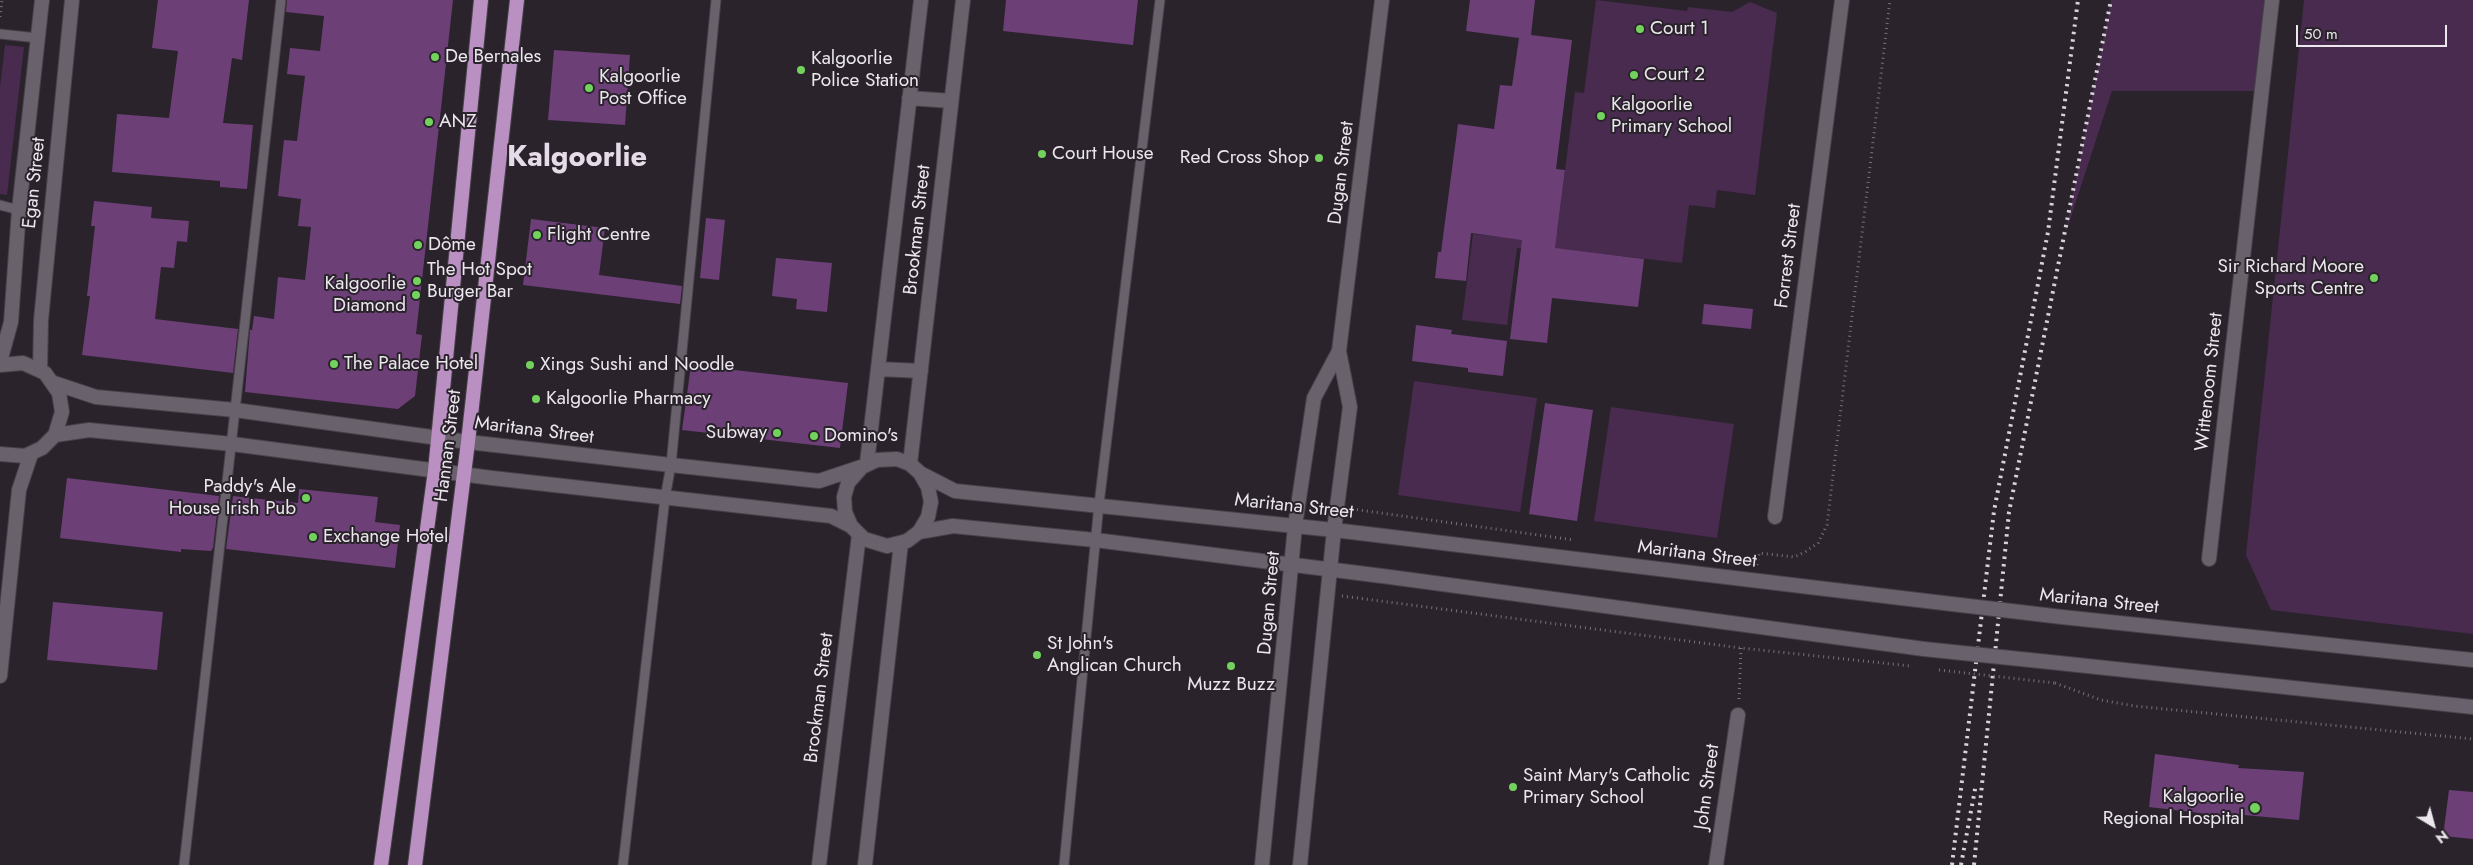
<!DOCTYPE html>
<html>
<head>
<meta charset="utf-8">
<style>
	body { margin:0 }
	#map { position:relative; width:2473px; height:865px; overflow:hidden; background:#2a232c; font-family:Jost,sans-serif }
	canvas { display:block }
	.north { position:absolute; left:2408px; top:800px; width:50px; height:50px; -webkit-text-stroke:4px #2a232c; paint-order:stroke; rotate:143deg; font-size:14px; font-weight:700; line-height:20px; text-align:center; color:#ece7ed }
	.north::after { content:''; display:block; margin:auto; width:18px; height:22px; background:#ece7ed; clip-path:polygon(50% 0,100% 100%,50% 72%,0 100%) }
	.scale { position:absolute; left:2296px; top:25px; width:151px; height:22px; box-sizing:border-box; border:2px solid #ece7ed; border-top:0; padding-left:6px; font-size:15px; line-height:18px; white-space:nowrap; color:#ece7ed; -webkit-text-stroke:4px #2a232c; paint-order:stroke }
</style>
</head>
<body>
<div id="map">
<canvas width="2473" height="865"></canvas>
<div class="north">N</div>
<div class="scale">50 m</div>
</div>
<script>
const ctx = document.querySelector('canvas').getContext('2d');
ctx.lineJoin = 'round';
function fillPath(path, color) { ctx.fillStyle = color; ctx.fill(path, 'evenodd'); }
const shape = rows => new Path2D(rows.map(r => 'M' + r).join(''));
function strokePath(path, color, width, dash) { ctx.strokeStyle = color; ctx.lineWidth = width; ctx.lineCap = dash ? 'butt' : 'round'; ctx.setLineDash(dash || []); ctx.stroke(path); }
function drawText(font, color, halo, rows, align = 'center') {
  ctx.font = font + ' Jost,sans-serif'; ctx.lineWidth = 4; ctx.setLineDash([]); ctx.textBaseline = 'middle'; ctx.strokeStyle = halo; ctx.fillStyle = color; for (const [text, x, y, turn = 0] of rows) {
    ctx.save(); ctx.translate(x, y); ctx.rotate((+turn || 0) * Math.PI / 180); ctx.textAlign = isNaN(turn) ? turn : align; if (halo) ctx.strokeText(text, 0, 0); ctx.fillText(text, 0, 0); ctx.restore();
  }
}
const green = shape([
	[1596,0,1687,11,1688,7,1732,12,1750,2,1777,13,1755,195,1717,190,1715,208,1689,205,1682,263,1559,249,1558,253,1517,248,1507,325,1462,320,1473,234,1501,237,1557,233,1575,92,1584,93],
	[2111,0,2272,0,2262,91,2112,91,2065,235],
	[2304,0,2473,0,2473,634,2271,610,2246,555],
	[5,45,24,47,7,195,0,194,0,87],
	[1414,381,1537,398,1520,512,1398,495],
	[1611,407,1734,424,1717,538,1594,521]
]);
const building = shape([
	[158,0,249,0,242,60,232,58,223,123,253,125,247,189,220,187,220,181,112,172,117,114,169,118,178,51,152,48],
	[287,0,453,0,416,334,422,335,415,396,398,409,245,392,250,330,252,330,254,316,274,319,278,277,305,280,311,227,298,226,301,199,278,196,284,140,297,141,305,76,287,74,290,48,320,51,324,16,286,12],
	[1006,0,1138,0,1133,45,1003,31],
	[1470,0,1535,0,1531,35,1572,40,1556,169,1565,170,1555,248,1644,259,1638,307,1552,298,1547,343,1510,339,1522,240,1471,233,1466,281,1435,278,1438,252,1441,252,1458,124,1494,129,1500,85,1512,86,1519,38,1466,31],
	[554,50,630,55,625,125,548,120],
	[94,201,152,207,151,218,189,221,187,242,177,241,174,268,161,267,155,319,238,329,233,373,82,355,90,296,87,296,95,226,91,226],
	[706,218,725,220,719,280,700,278],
	[531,219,605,228,599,275,682,286,680,304,523,285],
	[776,258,832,263,827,312,796,309,797,299,772,296],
	[1704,304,1753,309,1751,329,1702,324],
	[1416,325,1452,330,1451,334,1507,341,1503,376,1468,372,1468,368,1412,361],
	[691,365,848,383,840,448,682,430],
	[1545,403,1593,410,1577,521,1529,514],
	[67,478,219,496,213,548,211,551,181,549,181,552,60,538],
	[299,489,378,497,375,522,400,525,395,568,226,549,233,496,298,503],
	[53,602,163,612,157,670,47,660],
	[2155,754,2239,765,2238,768,2304,772,2299,820,2233,814,2233,817,2149,807],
	[2449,790,2473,792,2473,839,2443,836]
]);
const path = shape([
	[0,17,2,0],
	[1352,509,1574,540],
	[1757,565,1759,553,1794,557,1805,552,1818,543,1827,525,1890,0],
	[1342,596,1741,648,1911,666],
	[2055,683,2101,700,2134,706,2473,739],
	[1739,699,1741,648]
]);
const service = shape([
	[0,34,38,38],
	[0,205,19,210],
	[184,865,281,0],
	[623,865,665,498,671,465,716,0],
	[1064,865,1099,504,1160,0]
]);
const minor = shape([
	[909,98,951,101],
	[0,362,11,322,19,210,42,0],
	[879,369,921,371],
	[40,370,41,320,72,0],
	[867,463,921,0],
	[910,464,963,0],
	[1775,517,1842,0],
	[2209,559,2272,0],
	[0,676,19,490,31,454],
	[819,865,859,535],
	[865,865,901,543],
	[1262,865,1295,526,1314,398,1339,351],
	[1300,865,1334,530,1350,407,1339,351,1382,0],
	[1716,865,1738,715]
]);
const secondary = shape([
	[0,365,23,363,45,373,59,393,62,412,55,435,42,448,25,456,0,454],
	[54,383,96,397,235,410,468,442,671,465,819,481,861,467],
	[55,435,89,430,232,444,492,478,831,516,851,526,864,539,887,546,907,541,919,532,928,517,931,502,928,487,920,473,910,464,897,459,877,460,862,467,848,483,844,497,845,512,851,526],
	[920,473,955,491,1334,530,1918,600],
	[919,532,953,526,1095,540,1390,577,1924,649],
	[2062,617,2473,660],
	[2059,663,2473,707]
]);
const trunk = shape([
	[381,865,435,471,481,0],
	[415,865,468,442,517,0]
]);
const rail = shape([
	[1952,865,1994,511,2048,232,2078,0],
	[1961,865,1976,784],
	[1974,865,2009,512,2111,0]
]);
const pathBridge = shape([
	[1939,670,2055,683]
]);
const secondaryBridge = shape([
	[1918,600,2062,617],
	[1924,649,2059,663]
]);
const markers = [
	[1640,29,5,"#72d25d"],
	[435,57,5,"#72d25d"],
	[801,70,5,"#72d25d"],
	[1634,75,5,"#72d25d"],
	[589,88,5,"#72d25d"],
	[1601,116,5,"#72d25d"],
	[429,122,5,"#72d25d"],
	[1042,154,5,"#72d25d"],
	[1319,158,5,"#72d25d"],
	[537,235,5,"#72d25d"],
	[418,245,5,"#72d25d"],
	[2374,278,5,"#72d25d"],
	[417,281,5,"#72d25d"],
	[416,295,5,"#72d25d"],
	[334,364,5,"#72d25d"],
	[530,365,5,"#72d25d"],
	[536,399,5,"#72d25d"],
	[777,433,5,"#72d25d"],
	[814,436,5,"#72d25d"],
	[306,498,5,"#72d25d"],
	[313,537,5,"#72d25d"],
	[1037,655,5,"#72d25d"],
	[1231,666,5,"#72d25d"],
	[1513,787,5,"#72d25d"],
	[2255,808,6,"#72d25d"]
];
const poiNames = [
	["Court 1",1650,29],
	["De Bernales",445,57],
	["Kalgoorlie",811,59],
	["Police Station",811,81],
	["Court 2",1644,75],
	["Kalgoorlie",599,77],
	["Post Office",599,99],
	["Kalgoorlie",1611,105],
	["Primary School",1611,127],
	["ANZ",439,122],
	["Court House",1052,154],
	["Red Cross Shop",1309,158,"right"],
	["Flight Centre",547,235],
	["Dôme",428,245],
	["Sir Richard Moore",2364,267,"right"],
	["Sports Centre",2364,289,"right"],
	["The Hot Spot",427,270],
	["Burger Bar",427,292],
	["Kalgoorlie",406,284,"right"],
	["Diamond",406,306,"right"],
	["The Palace Hotel",344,364],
	["Xings Sushi and Noodle",540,365],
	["Kalgoorlie Pharmacy",546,399],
	["Subway",767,433,"right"],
	["Domino's",824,436],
	["Paddy's Ale",296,487,"right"],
	["House Irish Pub",296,509,"right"],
	["Exchange Hotel",323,537],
	["St John's",1047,644],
	["Anglican Church",1047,666],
	["Muzz Buzz",1231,685,"center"],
	["Saint Mary's Catholic",1523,776],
	["Primary School",1523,798],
	["Kalgoorlie",2244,797,"right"],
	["Regional Hospital",2244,819,"right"]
];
const streetNames = [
	["Dugan Street",1342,173,-83],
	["Egan Street",35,183,-84],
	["Brookman Street",918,230,-84],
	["Forrest Street",1789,256,-83],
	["Wittenoom Street",2210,382,-84],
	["Maritana Street",534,431,7],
	["Hannan Street",449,446,-83],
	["Maritana Street",1294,507,6],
	["Maritana Street",1697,555,7],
	["Maritana Street",2099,602,6],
	["Dugan Street",1270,603,-85],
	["Brookman Street",820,698,-83],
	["John Street",1708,787,-82]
];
const townNames = [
	["Kalgoorlie",577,159]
];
fillPath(green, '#482b4e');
fillPath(building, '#6c3f77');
strokePath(service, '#474148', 11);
strokePath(minor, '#474148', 16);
strokePath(secondary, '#474148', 16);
strokePath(trunk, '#474148', 16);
strokePath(path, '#777179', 3, [1, 4]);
strokePath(service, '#69616b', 9);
strokePath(minor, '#69616b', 14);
strokePath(secondary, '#69616b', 14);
strokePath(trunk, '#ba90c3', 14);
strokePath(rail, '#d8d3d9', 4, [2.5, 5]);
strokePath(secondaryBridge, '#474148', 16, []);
strokePath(pathBridge, '#777179', 3, [1, 4]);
strokePath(secondaryBridge, '#69616b', 14);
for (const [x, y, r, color] of markers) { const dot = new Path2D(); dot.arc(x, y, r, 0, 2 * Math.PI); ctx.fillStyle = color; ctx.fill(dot); strokePath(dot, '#2a232c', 2); }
drawText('19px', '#ece7ed', '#2a232c', poiNames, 'left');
drawText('19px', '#ece7ed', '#2a232c', streetNames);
drawText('bold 29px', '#e6dce9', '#2a232c', townNames);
</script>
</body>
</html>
